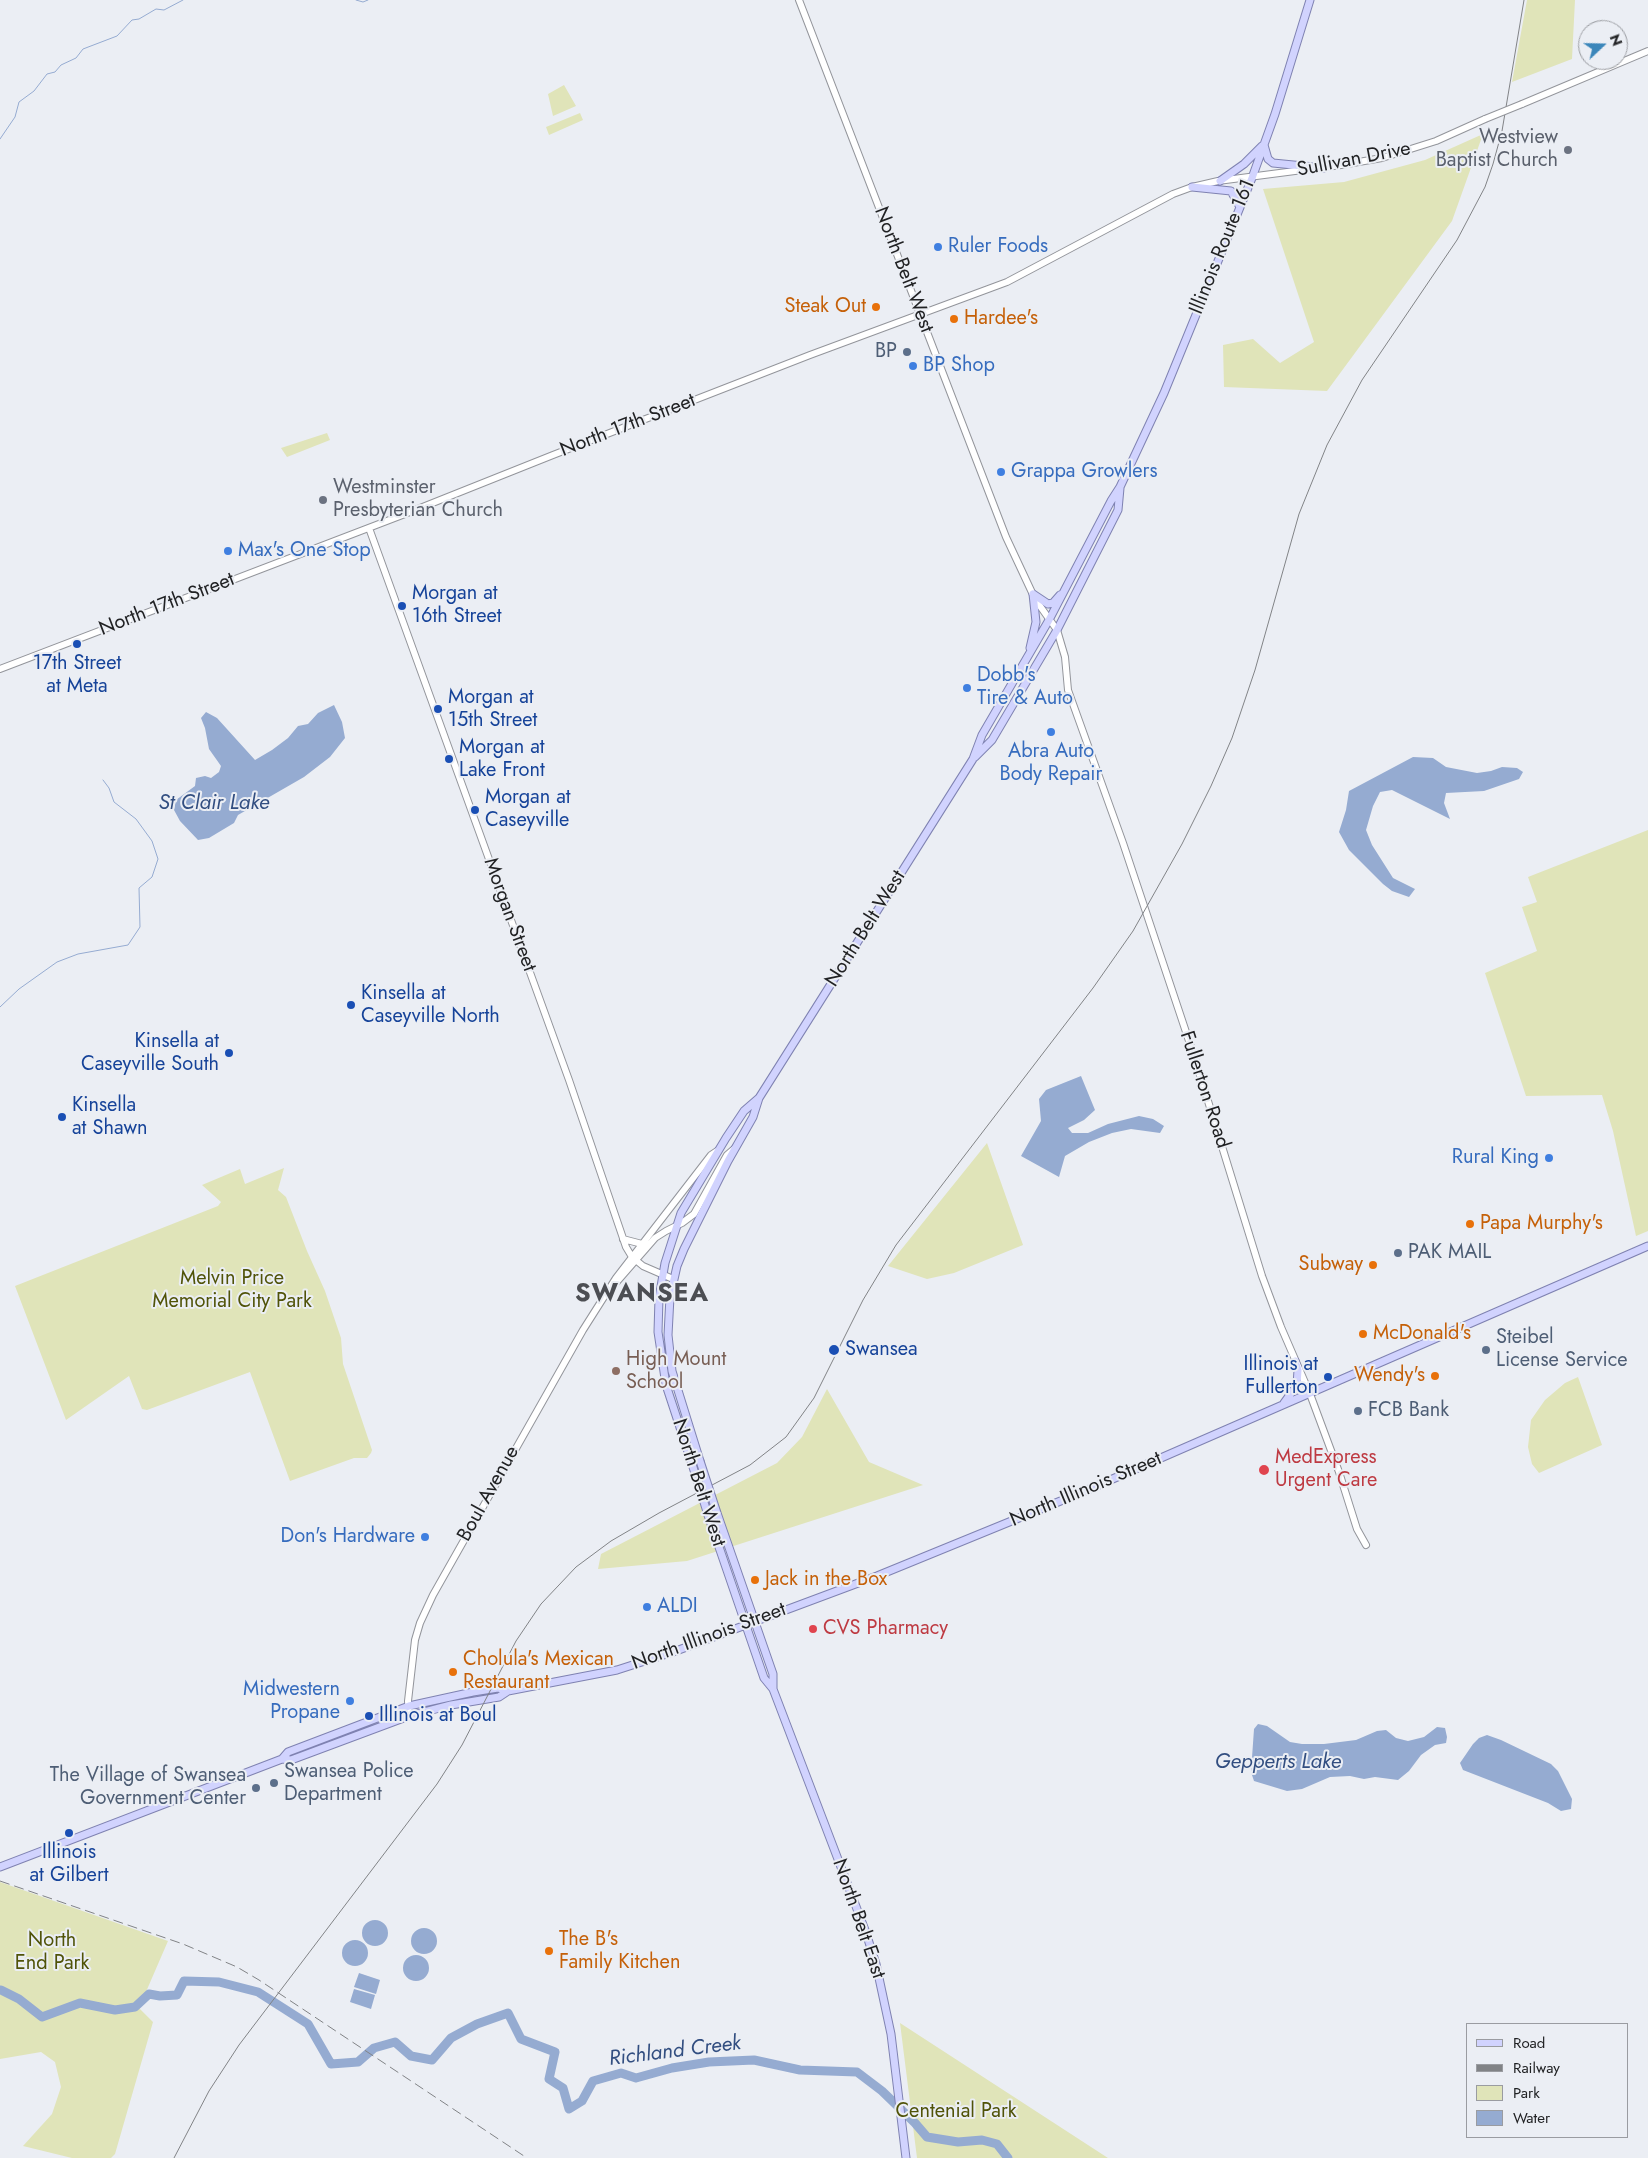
<!DOCTYPE html>
<html>
<head>
<meta charset="utf-8">
<style>
	body { margin:0 }
	#map { position:relative; width:1648px; height:2158px; overflow:hidden; background:#ebeef4; font-family:Jost,sans-serif }
	canvas { display:block }
	.legend { position:absolute; left:1466px; top:2023px; width:162px; height:115px; box-sizing:border-box; background:#ebeef4; border:1px solid #9a9ca1; margin:0; padding:6px 9px; list-style:none; font-size:15px; color:#212224 }
	.legend li { display:flex; align-items:center; gap:10px; height:25px }
	.legend b { width:25px; border:1px solid #9a9ca1 }
	.north { position:absolute; left:1578px; top:20px; width:50px; height:50px; box-sizing:border-box; background:#ebeef4; border:1px solid #9a9ca1; border-radius:50%; rotate:69deg; font-size:14px; font-weight:700; line-height:20px; text-align:center; color:#212224 }
	.north::after { content:''; display:block; margin:auto; width:18px; height:22px; background:#3b86ba; clip-path:polygon(50% 0,100% 100%,50% 72%,0 100%) }
</style>
</head>
<body>
<div id="map">
<canvas width="1648" height="2158"></canvas>
<ul class="legend">
<li><b style="height:6px;background:#d1d3fe"></b>Road</li>
<li><b style="height:6px;background:#818386"></b>Railway</li>
<li><b style="height:14px;background:#e0e4b9"></b>Park</li>
<li><b style="height:14px;background:#95abd1"></b>Water</li>
</ul>
<div class="north">N</div>
</div>
<script>
const ctx = document.querySelector('canvas').getContext('2d');
ctx.lineJoin = 'round';
function fillPath(path, color) { ctx.fillStyle = color; ctx.fill(path, 'evenodd'); }
const shape = rows => new Path2D(rows.map(r => 'M' + r).join(''));
function strokePath(path, color, width, dash) { ctx.strokeStyle = color; ctx.lineWidth = width; ctx.lineCap = dash ? 'butt' : 'round'; ctx.setLineDash(dash || []); ctx.stroke(path); }
function drawText(font, color, halo, rows, align = 'center') {
  ctx.font = font + ' Jost,sans-serif'; ctx.lineWidth = 4; ctx.setLineDash([]); ctx.textBaseline = 'middle'; ctx.strokeStyle = halo; ctx.fillStyle = color; for (const [text, x, y, turn = 0] of rows) {
    ctx.save(); ctx.translate(x, y); ctx.rotate((+turn || 0) * Math.PI / 180); ctx.textAlign = isNaN(turn) ? turn : align; if (halo) ctx.strokeText(text, 0, 0); ctx.fillText(text, 0, 0); ctx.restore();
  }
}
const green = shape([
	[1527,0,1575,0,1572,59,1512,82],
	[564,85,576,106,553,116,548,94],
	[580,113,583,120,549,135,546,127],
	[1483,134,1452,221,1327,391,1224,387,1223,345,1253,339,1280,363,1314,342,1263,189,1344,182,1425,160],
	[327,433,330,440,287,457,281,448],
	[1648,830,1648,1231,1636,1236,1613,1131,1602,1095,1526,1096,1485,973,1537,951,1522,907,1537,902,1528,877],
	[987,1143,1023,1245,954,1273,927,1279,888,1266],
	[284,1168,278,1190,286,1197,307,1251,325,1291,341,1338,343,1364,372,1450,371,1453,367,1458,354,1458,290,1481,250,1372,147,1410,142,1409,129,1376,66,1420,15,1286,218,1206,221,1202,202,1185,240,1169,245,1184],
	[1578,1377,1602,1445,1539,1473,1532,1464,1528,1447,1531,1420,1545,1400,1565,1383],
	[827,1389,869,1462,923,1485,687,1561,598,1569,601,1554,777,1463,802,1437],
	[0,1882,168,1941,139,2008,153,2022,115,2154,111,2158,72,2158,23,2146,52,2114,61,2087,55,2062,41,2052,0,2059],
	[900,2023,1108,2158,917,2158]
]);
const water = shape([
	[334,705,342,722,345,738,330,757,304,777,238,815,234,823,209,838,198,840,180,821,174,810,176,800,195,786,196,778,205,776,211,778,219,772,221,766,209,749,205,728,201,718,206,712,217,718,255,760,272,750,288,738,298,726,308,724,318,713],
	[1413,757,1433,758,1446,767,1477,773,1491,771,1502,767,1517,768,1523,772,1519,779,1484,791,1446,793,1444,803,1450,819,1392,790,1380,792,1373,806,1366,830,1372,845,1393,878,1415,889,1409,897,1392,891,1383,884,1349,850,1339,832,1346,810,1349,791],
	[1081,1076,1095,1110,1084,1120,1068,1128,1072,1133,1088,1133,1108,1124,1139,1116,1153,1119,1164,1126,1160,1133,1131,1129,1112,1133,1089,1142,1065,1156,1059,1177,1021,1156,1041,1121,1039,1099,1046,1090],
	[1258,1724,1267,1726,1290,1742,1302,1744,1324,1744,1356,1740,1377,1731,1386,1730,1396,1738,1408,1741,1424,1737,1437,1727,1445,1728,1447,1737,1446,1743,1435,1745,1421,1755,1409,1771,1398,1780,1375,1777,1364,1779,1350,1776,1330,1777,1302,1789,1287,1791,1254,1781,1251,1772,1254,1729],
	[1487,1735,1501,1740,1551,1764,1558,1771,1572,1799,1571,1809,1561,1811,1548,1803,1463,1770,1460,1763,1473,1744,1479,1738],
	'362 1933a13 13 0 1 1 26 0a13 13 0 1 1-26 0Z',
	'411 1941a13 13 0 1 1 26 0a13 13 0 1 1-26 0Z',
	'342 1953a13 13 0 1 1 26 0a13 13 0 1 1-26 0Z',
	'403 1968a13 13 0 1 1 26 0a13 13 0 1 1-26 0Z',
	[359,1973,380,1980,376,1994,354,1987],
	[354,1989,375,1995,371,2009,350,2002]
]);
const stream = shape([
	[356,0,363,2,368,0],
	[0,139,15,117,19,102,34,91,47,74,55,72,61,65,76,58,83,49,117,36,132,20,139,19,156,9,164,10,183,0],
	[0,1007,19,989,57,962,78,954,128,945,140,927,139,888,152,877,158,859,152,841,136,819,114,802,109,788,103,780]
]);
const river = shape([
	[1,1990,19,1999,42,2017,80,2003,115,2010,135,2007,149,1994,160,1996,177,1995,184,1981,219,1982,258,1992,308,2024,331,2064,358,2062,374,2048,395,2042,411,2056,432,2060,451,2038,477,2024,508,2013,521,2039,555,2052,549,2079,563,2088,569,2109,582,2101,593,2081,621,2073,636,2078,672,2068,709,2062,754,2060,800,2070,857,2072,882,2091,915,2123,927,2137,958,2142,982,2140,997,2144,1008,2158]
]);
const secondary = shape([
	[799,0,1006,537,1035,599,1057,630,1065,657,1068,690,1123,843,1195,1059,1262,1276,1281,1327,1310,1394,1339,1472,1357,1529,1366,1545],
	[1522,104,1648,51],
	[369,528,569,1080,626,1247,632,1257,643,1266,673,1279],
	[0,669,405,514,553,455,810,355,1007,282,1173,194,1192,187,1218,181,1341,165,1382,158,1436,141,1485,119],
	[623,1239,642,1244],
	[614,1285,655,1238,666,1231,682,1223,694,1214,727,1155,734,1149],
	[409,1716,408,1701,415,1640,420,1623,433,1595,583,1330,616,1278,711,1155,717,1151]
]);
const primary = shape([
	[1264,145,1268,159,1273,163,1324,168],
	[1220,181,1244,164,1262,146],
	[1192,187,1231,191,1240,207],
	[1033,594,1048,604,1053,603,1060,595],
	[1030,648,1036,622,1033,594],
	[975,757,992,740,1057,630,1118,510,1120,488],
	[1284,1403,1297,1385,1298,1370,1295,1361],
	[700,1461,672,1371,668,1335,670,1297,677,1266,684,1249,728,1161,753,1117,759,1098],
	[692,1464,666,1385,658,1332,659,1298,665,1263,681,1213,726,1138,744,1111,759,1098,973,759,982,735,1049,620,1111,501,1120,487,1164,393,1252,178,1275,114,1310,0],
	[717,1513,773,1674,773,1689,865,1930,876,1964,891,2034,906,2158],
	[708,1515,764,1678,773,1689],
	[282,1759,288,1752,409,1706,473,1692,498,1688,508,1691],
	[0,1867,282,1759,291,1760,409,1716,451,1705,499,1697,508,1691,617,1670,676,1651,877,1576,1085,1491,1648,1246]
]);
const tram = shape([
	[174,2158,209,2091,239,2045,437,1784,462,1745,516,1641,541,1604,576,1567,611,1541,659,1513,750,1465,786,1437,814,1398,863,1300,896,1245,1093,988,1133,931,1182,844,1211,786,1232,738,1255,670,1299,514,1327,445,1362,380,1457,240,1485,187,1493,164,1502,131,1524,0]
]);
const rail = shape([
	[0,1881,183,1944,237,1967,259,1980,527,2158]
]);
const secondaryBridge = shape([
	[1485,119,1522,104]
]);
const primaryBridge = shape([
	[700,1461,717,1513],
	[692,1464,708,1515]
]);
const markers = [
	[1568,150,5,"#6b7280"],
	[938,247,5,"#3f7fe0"],
	[876,307,5,"#e8710a"],
	[954,319,5,"#e8710a"],
	[907,352,5,"#5c6f8a"],
	[913,366,5,"#3f7fe0"],
	[1001,472,5,"#3f7fe0"],
	[323,500,5,"#6b7280"],
	[228,551,5,"#3f7fe0"],
	[402,606,5,"#1a4fb4"],
	[77,644,5,"#1a4fb4"],
	[967,688,5,"#3f7fe0"],
	[438,709,5,"#1a4fb4"],
	[1051,732,5,"#3f7fe0"],
	[449,759,5,"#1a4fb4"],
	[475,810,5,"#1a4fb4"],
	[351,1005,5,"#1a4fb4"],
	[229,1053,5,"#1a4fb4"],
	[62,1117,5,"#1a4fb4"],
	[1549,1158,5,"#3f7fe0"],
	[1470,1224,5,"#e8710a"],
	[1398,1253,5,"#5c6f8a"],
	[1373,1265,5,"#e8710a"],
	[1363,1334,5,"#e8710a"],
	[834,1350,6,"#1a4fb4"],
	[1486,1350,5,"#5c6f8a"],
	[616,1371,5,"#8d6e63"],
	[1435,1376,5,"#e8710a"],
	[1328,1377,5,"#1a4fb4"],
	[1358,1411,5,"#5c6f8a"],
	[1264,1470,6,"#e0444e"],
	[425,1537,5,"#3f7fe0"],
	[755,1580,5,"#e8710a"],
	[647,1607,5,"#3f7fe0"],
	[813,1629,5,"#e0444e"],
	[453,1672,5,"#e8710a"],
	[350,1701,5,"#3f7fe0"],
	[369,1716,5,"#1a4fb4"],
	[274,1783,5,"#5c6f8a"],
	[256,1788,5,"#5c6f8a"],
	[69,1833,5,"#1a4fb4"],
	[549,1951,5,"#e8710a"]
];
const worshipNames = [
	["Westview",1558,138],
	["Baptist Church",1558,161],
	["Westminster",333,488,"left"],
	["Presbyterian Church",333,511,"left"]
];
const streetNames = [
	["Sullivan Drive",1354,160,-11],
	["Illinois Route 161",1223,247,-68],
	["North Belt West",903,270,69],
	["North 17th Street",628,426,-21],
	["North 17th Street",167,605,-21],
	["Morgan Street",509,915,70],
	["North Belt West",866,929,-58],
	["Fullerton Road",1204,1090,72],
	["North Belt West",698,1483,72],
	["North Illinois Street",1086,1490,-23],
	["Boul Avenue",489,1494,-61],
	["North Illinois Street",709,1637,-20],
	["North Belt East",858,1919,71]
];
const shopNames = [
	["Ruler Foods",948,247],
	["BP Shop",923,366],
	["Grappa Growlers",1011,472],
	["Max's One Stop",238,551],
	["Dobb's",977,676],
	["Tire & Auto",977,699],
	["Abra Auto",1051,752,"center"],
	["Body Repair",1051,775,"center"],
	["Rural King",1539,1158,"right"],
	["Don's Hardware",415,1537,"right"],
	["ALDI",657,1607],
	["Midwestern",340,1690,"right"],
	["Propane",340,1713,"right"]
];
const foodNames = [
	["Steak Out",866,307,"right"],
	["Hardee's",964,319],
	["Papa Murphy's",1480,1224],
	["Subway",1363,1265,"right"],
	["McDonald's",1373,1334],
	["Wendy's",1425,1376,"right"],
	["Jack in the Box",765,1580],
	["Cholula's Mexican",463,1660],
	["Restaurant",463,1683],
	["The B's",559,1940],
	["Family Kitchen",559,1963]
];
const serviceNames = [
	["BP",897,352,"right"],
	["PAK MAIL",1408,1253],
	["Steibel",1496,1338],
	["License Service",1496,1361],
	["FCB Bank",1368,1411],
	["Swansea Police",284,1772],
	["Department",284,1795],
	["The Village of Swansea",246,1776,"right"],
	["Government Center",246,1799,"right"]
];
const transitNames = [
	["Morgan at",412,594],
	["16th Street",412,617],
	["17th Street",77,664,"center"],
	["at Meta",77,687,"center"],
	["Morgan at",448,698],
	["15th Street",448,721],
	["Morgan at",459,748],
	["Lake Front",459,771],
	["Morgan at",485,798],
	["Caseyville",485,821],
	["Kinsella at",361,994],
	["Caseyville North",361,1017],
	["Kinsella at",219,1042,"right"],
	["Caseyville South",219,1065,"right"],
	["Kinsella",72,1106],
	["at Shawn",72,1129],
	["Swansea",845,1350],
	["Illinois at",1318,1365,"right"],
	["Fullerton",1318,1388,"right"],
	["Illinois at Boul",379,1716],
	["Illinois",69,1853,"center"],
	["at Gilbert",69,1876,"center"]
];
const parkNames = [
	["Melvin Price",232,1279],
	["Memorial City Park",232,1302],
	["North",52,1941],
	["End Park",52,1964],
	["Centenial Park",956,2112]
];
const educationNames = [
	["High Mount",626,1360],
	["School",626,1383]
];
const healthNames = [
	["MedExpress",1275,1458],
	["Urgent Care",1275,1481],
	["CVS Pharmacy",823,1629]
];
const waterNames = [
	["St Clair Lake",214,804],
	["Gepperts Lake",1278,1763],
	["Richland Creek",675,2052,-7]
];
const districtNames = [
	["SWANSEA",642,1295]
];
fillPath(green, '#e0e4b9');
fillPath(water, '#95abd1');
strokePath(stream, '#95abd1', 1);
strokePath(river, '#95abd1', 9);
strokePath(secondary, '#93959b', 8);
strokePath(primary, '#7f82b1', 9);
strokePath(secondary, '#fff', 6);
strokePath(primary, '#d1d3fe', 7);
strokePath(tram, '#818386', 1);
strokePath(rail, '#818386', 1, [10, 5]);
strokePath(secondaryBridge, '#93959b', 8, []);
strokePath(primaryBridge, '#7f82b1', 9, []);
strokePath(secondaryBridge, '#fff', 6);
strokePath(primaryBridge, '#d1d3fe', 7);
for (const [x, y, r, color] of markers) { const dot = new Path2D(); dot.arc(x, y, r, 0, 2 * Math.PI); ctx.fillStyle = color; ctx.fill(dot); strokePath(dot, '#ebeef4', 2); }
drawText('20px', '#5b616d', '#ebeef4', worshipNames, 'right');
drawText('20px', '#212224', '#ebeef4', streetNames);
drawText('20px', '#366cbe', '#ebeef4', shopNames, 'left');
drawText('20px', '#c56008', '#ebeef4', foodNames, 'left');
drawText('20px', '#4e5e75', '#ebeef4', serviceNames, 'left');
drawText('20px', '#164399', '#ebeef4', transitNames, 'left');
drawText('20px', '#505308', '#ebeef4', parkNames);
drawText('20px', '#785e54', '#ebeef4', educationNames, 'left');
drawText('20px', '#be3a42', '#ebeef4', healthNames, 'left');
drawText('italic 21px', '#324e80', '#ebeef4', waterNames);
ctx.letterSpacing = '1px';
drawText('bold 25px', '#4c4e53', '#ebeef4', districtNames);
ctx.letterSpacing = '0px';
</script>
</body>
</html>
